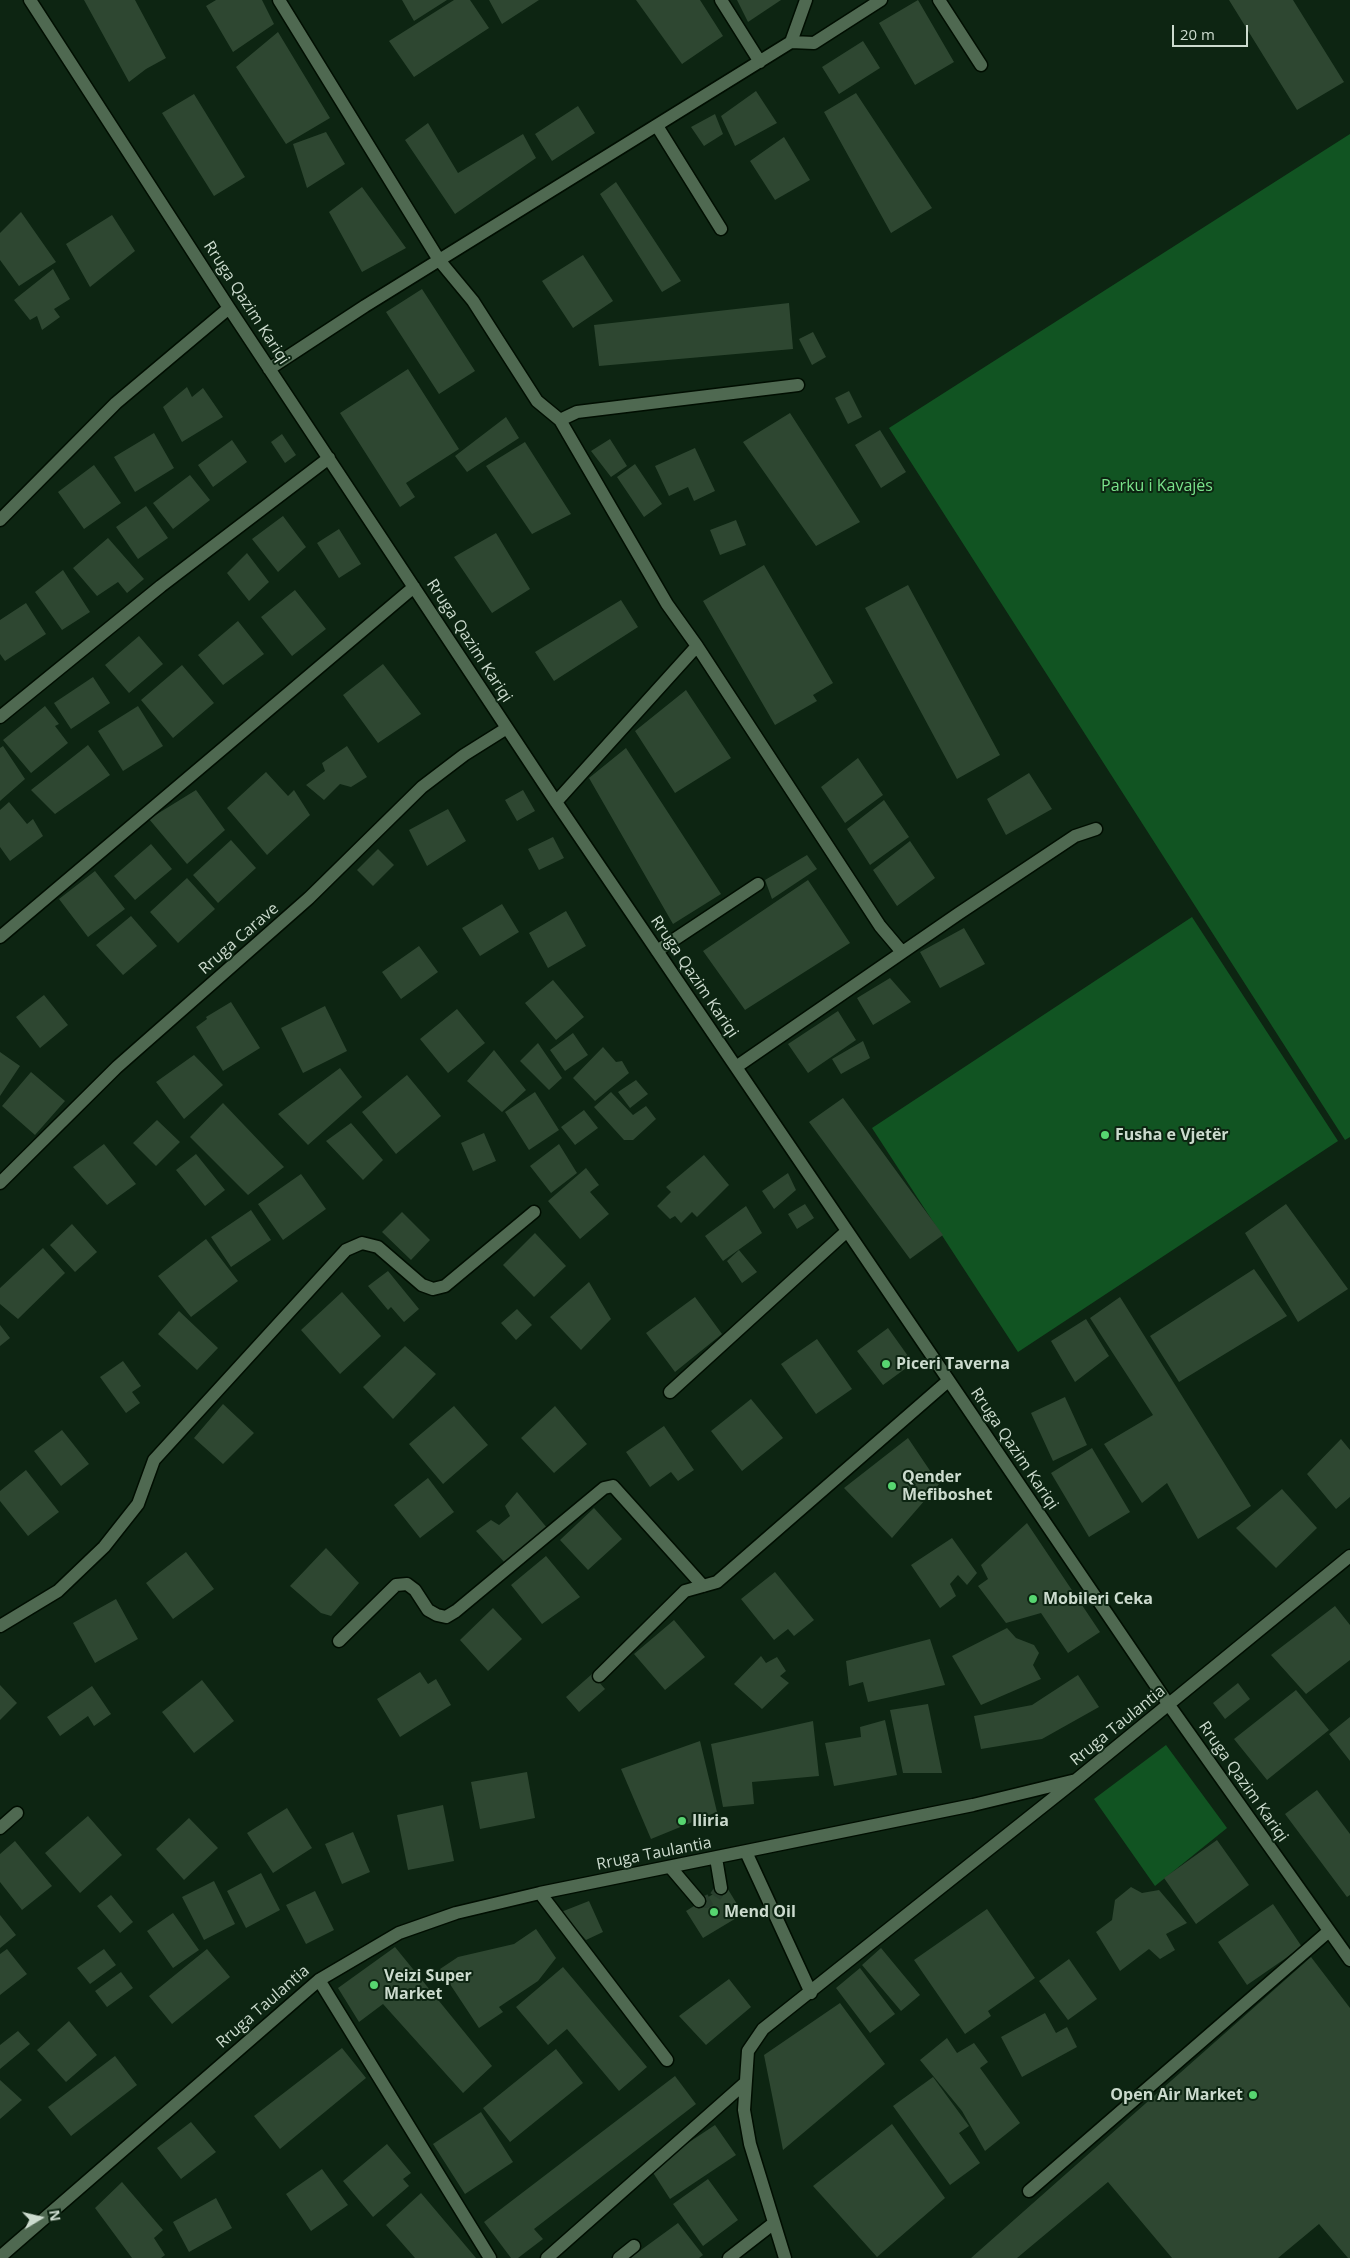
<!DOCTYPE html>
<html>
<head>
<meta charset="utf-8">
<style>
	body { margin:0 }
	#map { position:relative; width:1350px; height:2258px; overflow:hidden; background:#0d2512; font-family:"Open Sans",sans-serif }
	canvas { display:block }
	.north { position:absolute; left:15px; top:2193px; width:50px; height:50px; -webkit-text-stroke:4px #0d2512; paint-order:stroke; rotate:81deg; font-size:14px; font-weight:700; line-height:20px; text-align:center; color:#ccdbce }
	.north::after { content:''; display:block; margin:auto; width:18px; height:22px; background:#ccdbce; clip-path:polygon(50% 0,100% 100%,50% 72%,0 100%) }
	.scale { position:absolute; left:1172px; top:25px; width:76px; height:22px; box-sizing:border-box; border:2px solid #ccdbce; border-top:0; padding-left:6px; font-size:15px; line-height:18px; white-space:nowrap; color:#ccdbce; -webkit-text-stroke:4px #0d2512; paint-order:stroke }
</style>
</head>
<body>
<div id="map">
<canvas width="1350" height="2258"></canvas>
<div class="north">N</div>
<div class="scale">20 m</div>
</div>
<script>
const ctx = document.querySelector('canvas').getContext('2d');
ctx.lineJoin = 'round';
function fillPath(path, color) { ctx.fillStyle = color; ctx.fill(path, 'evenodd'); }
const shape = rows => new Path2D(rows.map(r => 'M' + r).join(''));
function strokePath(path, color, width, dash) { ctx.strokeStyle = color; ctx.lineWidth = width; ctx.lineCap = dash ? 'butt' : 'round'; ctx.setLineDash(dash || []); ctx.stroke(path); }
function drawText(font, color, halo, rows, align = 'center') {
  ctx.font = font + ' "Open Sans",sans-serif'; ctx.lineWidth = 4; ctx.setLineDash([]); ctx.textBaseline = 'middle'; ctx.strokeStyle = halo; ctx.fillStyle = color; for (const [text, x, y, turn = 0] of rows) {
    ctx.save(); ctx.translate(x, y); ctx.rotate((+turn || 0) * Math.PI / 180); ctx.textAlign = isNaN(turn) ? turn : align; if (halo) ctx.strokeText(text, 0, 0); ctx.fillText(text, 0, 0); ctx.restore();
  }
}
const green = shape([
	[1350,134,1350,1137,1345,1140,889,428],
	[1192,917,1338,1141,1018,1352,872,1128],
	[1166,1745,1227,1828,1155,1886,1094,1799]
]);
const building = shape([
	[84,0,135,0,166,58,146,69,129,82],
	[216,0,262,0,274,24,233,52,206,6],
	[402,0,447,0,414,21],
	[454,0,470,0,489,28,414,77,389,41],
	[489,0,539,0,502,24],
	[636,0,700,0,723,36,682,64],
	[737,0,781,0,748,22],
	[918,0,954,62,915,85,879,23],
	[1229,0,1293,0,1344,82,1297,110],
	[278,32,330,118,286,144,236,67],
	[863,41,880,68,839,94,822,67],
	[756,91,777,123,735,146,721,116],
	[856,93,932,208,891,233,824,112],
	[194,94,245,177,214,196,162,113],
	[578,106,595,133,552,161,535,134],
	[715,114,723,134,704,146,691,127],
	[428,123,458,173,523,134,536,158,455,214,405,140],
	[326,132,345,164,307,188,293,144],
	[784,137,810,180,775,200,750,161],
	[616,182,681,281,662,292,600,194],
	[362,187,406,248,362,272,329,212],
	[21,212,56,262,19,286,0,260,0,233],
	[112,215,135,251,90,287,66,244],
	[583,255,613,301,573,328,542,281],
	[53,269,70,299,54,309,60,317,42,330,37,316,30,320,14,300],
	[422,289,475,371,439,394,386,312],
	[789,303,793,349,599,366,594,325],
	[813,332,826,357,812,365,799,339],
	[408,369,459,449,406,483,415,497,400,507,340,413],
	[187,387,192,397,203,388,223,417,182,442,163,407],
	[849,391,862,417,848,424,835,398],
	[790,413,860,522,816,546,743,442],
	[506,417,519,438,467,472,455,456],
	[880,430,906,472,881,488,855,445],
	[154,433,174,468,135,492,114,457],
	[282,434,296,455,285,463,271,442],
	[610,439,627,466,611,477,591,451],
	[232,440,247,462,213,487,198,465],
	[525,442,571,514,532,534,486,466],
	[695,448,715,491,694,501,688,487,669,496,655,466],
	[635,464,662,504,644,517,617,477],
	[94,465,121,503,84,529,58,492],
	[190,475,210,500,173,529,153,503],
	[146,506,168,538,138,559,116,527],
	[283,516,306,547,278,572,252,539],
	[736,520,746,545,720,555,710,530],
	[339,529,361,564,339,578,317,543],
	[496,533,530,589,492,613,454,557],
	[108,538,144,579,127,593,118,582,97,596,73,568],
	[247,553,269,582,249,601,227,573],
	[764,565,833,683,813,695,817,701,775,725,703,601],
	[63,570,90,612,62,630,35,592],
	[908,585,1000,755,957,779,865,608],
	[295,590,326,629,292,656,261,617],
	[621,600,638,627,554,681,535,652],
	[26,603,46,634,5,661,0,654,0,620],
	[238,621,264,654,223,685,198,655],
	[139,636,163,664,129,693,105,665],
	[383,664,421,714,378,743,343,695],
	[182,665,214,703,173,738,141,700],
	[93,677,110,703,71,729,54,703],
	[686,690,731,758,675,793,635,731],
	[45,706,59,724,55,726,68,743,31,773,3,740],
	[138,706,163,746,123,771,98,731],
	[88,745,110,775,55,814,31,790],
	[3,746,25,779,0,801,0,748],
	[347,746,367,777,351,787,340,784,324,800,306,785,325,771,322,763],
	[626,748,721,894,673,924,589,778],
	[858,758,883,795,845,823,821,787],
	[266,772,288,796,294,790,310,815,267,855,227,808],
	[1029,773,1052,809,1006,835,987,799],
	[196,790,225,830,187,864,149,819],
	[523,790,535,811,517,821,505,800],
	[884,800,909,837,870,865,847,829],
	[9,802,27,824,33,819,43,836,10,861,0,847,0,810],
	[448,809,466,841,427,866,409,830],
	[553,837,564,858,539,870,528,849],
	[231,840,256,868,218,903,193,875],
	[910,841,935,878,897,906,873,870],
	[151,844,172,869,135,900,114,876],
	[378,849,394,865,373,886,357,870],
	[807,855,817,869,772,899,765,880],
	[95,871,125,909,88,937,59,899],
	[187,878,215,909,178,943,150,912],
	[808,880,850,943,745,1010,703,951],
	[502,904,519,932,480,956,462,928],
	[566,911,586,946,548,968,529,933],
	[131,916,157,946,123,975,96,945],
	[964,928,985,964,940,988,920,952],
	[419,946,438,972,401,999,382,972],
	[890,978,911,1002,873,1025,857,998],
	[553,980,584,1017,556,1040,525,1003],
	[44,995,68,1025,40,1048,16,1017],
	[231,1002,260,1048,223,1071,196,1027,207,1019,206,1017],
	[325,1006,347,1051,303,1073,281,1028],
	[457,1009,485,1043,448,1073,420,1039],
	[838,1011,856,1040,808,1073,788,1044],
	[573,1033,588,1055,565,1071,550,1050],
	[863,1041,870,1058,841,1074,832,1059],
	[538,1043,562,1078,549,1090,520,1061],
	[603,1047,616,1062,622,1061,629,1073,595,1101,573,1078],
	[494,1050,526,1090,502,1112,467,1081],
	[0,1052,20,1066,0,1096],
	[194,1055,223,1085,184,1119,156,1082],
	[340,1068,362,1097,308,1145,278,1114],
	[31,1072,65,1101,35,1135,2,1106],
	[407,1075,441,1116,396,1154,362,1112],
	[636,1080,648,1094,630,1108,618,1092],
	[535,1092,559,1130,529,1150,505,1112],
	[611,1092,633,1115,646,1106,656,1119,633,1140,624,1140,594,1107],
	[843,1098,943,1235,910,1259,809,1122],
	[223,1103,284,1167,248,1195,190,1137],
	[584,1110,598,1128,575,1145,561,1127],
	[157,1120,180,1142,156,1166,133,1143],
	[351,1123,383,1160,363,1180,326,1141],
	[484,1133,496,1161,473,1171,461,1143],
	[104,1144,136,1184,107,1205,73,1167],
	[559,1144,577,1173,551,1193,530,1166],
	[196,1154,225,1190,205,1206,176,1170],
	[704,1155,729,1185,697,1217,692,1212,681,1223,675,1216,670,1219,657,1206,671,1192,666,1187],
	[586,1168,599,1185,590,1192,609,1214,580,1239,548,1201],
	[788,1173,796,1190,774,1209,762,1191],
	[301,1174,326,1209,283,1240,258,1204],
	[805,1204,814,1218,797,1229,788,1214],
	[1286,1204,1348,1289,1298,1322,1245,1233],
	[746,1206,762,1233,723,1261,705,1236],
	[251,1210,271,1240,231,1267,211,1237],
	[402,1212,430,1240,411,1260,382,1232],
	[72,1224,97,1252,75,1272,50,1245],
	[535,1233,566,1266,534,1297,503,1265],
	[206,1239,238,1281,191,1317,158,1276],
	[43,1248,65,1273,18,1319,0,1304,0,1288],
	[739,1250,757,1272,742,1283,727,1261],
	[1254,1269,1287,1316,1179,1382,1150,1336],
	[388,1271,419,1309,404,1322,391,1307,388,1310,368,1286],
	[589,1282,611,1319,581,1350,550,1317],
	[342,1292,381,1336,340,1374,301,1330],
	[695,1297,722,1334,675,1372,646,1333],
	[1120,1297,1251,1506,1198,1539,1167,1483,1142,1503,1104,1444,1153,1415,1090,1318],
	[517,1309,532,1325,516,1340,501,1323],
	[179,1311,218,1348,197,1370,158,1334],
	[1086,1319,1109,1356,1075,1382,1051,1341],
	[0,1325,10,1338,0,1346],
	[888,1328,913,1363,883,1385,857,1351],
	[817,1339,852,1389,816,1414,781,1364],
	[405,1346,436,1374,393,1419,363,1387],
	[123,1361,141,1386,132,1392,140,1403,126,1413,100,1377],
	[1065,1397,1087,1445,1053,1461,1031,1413],
	[751,1399,783,1438,742,1471,711,1431],
	[223,1404,254,1433,223,1464,194,1438],
	[454,1406,488,1445,443,1484,409,1444],
	[555,1406,587,1444,554,1473,521,1438],
	[664,1426,694,1470,678,1481,671,1472,650,1487,626,1452],
	[62,1430,89,1464,61,1486,34,1451],
	[908,1438,939,1484,892,1538,844,1488],
	[1341,1439,1350,1450,1350,1497,1336,1509,1307,1474],
	[1092,1448,1130,1512,1089,1537,1051,1473],
	[26,1470,59,1512,28,1536,0,1501,0,1491],
	[428,1478,454,1512,420,1538,394,1505],
	[1282,1489,1317,1528,1276,1568,1236,1528],
	[517,1492,548,1529,505,1563,476,1531,491,1520,499,1525,510,1516,505,1506],
	[594,1508,622,1539,588,1570,560,1540],
	[1027,1523,1100,1632,1068,1653,1041,1613,1006,1623,978,1586,988,1579,981,1565],
	[952,1538,977,1573,967,1585,958,1575,950,1584,956,1596,940,1608,911,1565],
	[326,1548,359,1583,331,1616,321,1613,290,1586],
	[186,1552,214,1589,173,1619,146,1583],
	[546,1556,580,1597,542,1624,511,1585],
	[775,1572,814,1620,794,1636,788,1629,774,1640,741,1599],
	[116,1599,138,1639,95,1663,73,1623],
	[1335,1606,1350,1625,1350,1660,1306,1694,1271,1655],
	[493,1608,522,1639,488,1671,460,1640],
	[674,1620,705,1657,665,1690,634,1654],
	[1007,1628,1016,1638,1034,1645,1039,1653,1033,1665,1041,1679,981,1705,952,1656],
	[930,1639,945,1685,868,1702,863,1682,849,1686,846,1661],
	[761,1656,766,1663,777,1657,786,1671,780,1676,789,1683,762,1709,734,1684],
	[420,1672,428,1684,436,1679,451,1705,400,1737,377,1699],
	[592,1674,605,1689,579,1712,566,1697],
	[1078,1675,1099,1707,1042,1739,981,1749,974,1716,1032,1705],
	[202,1680,234,1721,194,1753,162,1712],
	[1238,1683,1250,1699,1225,1719,1213,1703],
	[0,1685,17,1703,0,1720],
	[92,1686,111,1714,94,1726,88,1716,60,1736,47,1717],
	[1296,1690,1329,1730,1267,1780,1234,1739],
	[928,1704,942,1773,903,1773,890,1710],
	[1350,1717,1350,1761,1329,1734],
	[885,1720,897,1775,834,1786,825,1743,861,1737,860,1727],
	[813,1721,819,1776,752,1782,754,1804,723,1807,711,1744],
	[700,1741,717,1812,651,1839,621,1769],
	[527,1772,535,1818,480,1829,471,1782],
	[1317,1790,1350,1834,1350,1895,1347,1897,1285,1814],
	[443,1805,454,1861,408,1870,397,1815],
	[287,1808,312,1848,273,1873,247,1833],
	[88,1816,122,1855,80,1893,45,1853],
	[189,1818,218,1848,184,1880,156,1849],
	[353,1832,370,1872,342,1884,325,1844],
	[1217,1840,1249,1885,1196,1924,1164,1878],
	[15,1841,52,1886,22,1910,0,1882,0,1854],
	[261,1873,280,1910,246,1928,227,1891],
	[214,1881,235,1924,204,1940,182,1897],
	[726,1886,743,1914,703,1938,686,1911],
	[1131,1887,1142,1893,1159,1890,1187,1923,1166,1934,1175,1950,1160,1959,1149,1949,1120,1971,1096,1932,1112,1920,1115,1900],
	[315,1891,334,1930,306,1944,286,1905],
	[111,1895,133,1922,120,1933,97,1906],
	[589,1901,603,1932,586,1940,561,1912],
	[1273,1904,1302,1947,1247,1985,1218,1942],
	[987,1909,1035,1978,988,2011,991,2016,965,2034,914,1960],
	[173,1913,199,1950,173,1968,147,1931],
	[0,1915,16,1935,0,1948],
	[536,1929,556,1958,538,1981,499,2007,503,2012,479,2028,440,1969,458,1957,514,1944],
	[395,1947,492,2066,463,2093,383,2004,359,2022,338,1988],
	[881,1948,920,1995,901,2011,862,1965],
	[7,1949,27,1974,0,1995,0,1954],
	[104,1949,116,1965,90,1984,77,1968],
	[207,1949,230,1977,172,2024,149,1996],
	[1311,1957,1350,2008,1350,2258,1348,2258,1319,2224,1278,2258,1172,2258,1108,2182,1017,2258,971,2258],
	[1069,1959,1097,1999,1068,2020,1039,1981],
	[563,1967,647,2067,619,2091,567,2029,548,2045,516,2007],
	[860,1968,895,2014,870,2033,836,1988],
	[121,1972,133,1988,107,2007,95,1991],
	[729,1979,751,2007,706,2045,679,2016],
	[840,2003,885,2064,783,2150,764,2055],
	[1045,2013,1056,2033,1067,2027,1077,2047,1022,2077,1001,2037],
	[69,2021,97,2055,66,2082,37,2050],
	[18,2031,30,2044,0,2069,0,2045],
	[947,2038,957,2053,974,2043,988,2062,980,2068,1020,2123,985,2151,962,2111,920,2060],
	[342,2048,366,2078,280,2149,254,2116],
	[556,2049,583,2083,510,2142,483,2108],
	[115,2056,137,2085,71,2136,48,2107],
	[675,2076,696,2104,534,2229,543,2239,518,2258,511,2258,484,2222],
	[933,2077,969,2126,959,2133,980,2163,950,2185,893,2106],
	[0,2080,22,2100,0,2119],
	[481,2112,513,2162,465,2194,433,2144],
	[191,2122,216,2152,181,2179,157,2148],
	[892,2124,945,2198,877,2257,813,2186],
	[715,2125,736,2155,670,2199,650,2168],
	[387,2144,411,2173,403,2179,409,2186,373,2217,343,2181],
	[322,2169,348,2205,311,2231,286,2194],
	[708,2179,738,2220,703,2246,673,2204],
	[122,2182,163,2230,154,2238,165,2255,161,2258,132,2258,95,2208],
	[421,2193,476,2258,415,2258,386,2225],
	[216,2198,232,2228,189,2252,173,2222],
	[678,2223,703,2255,699,2258,630,2258]
]);
const minorTunnel = shape([
	[699,1901,706,1902,715,1897,721,1888]
]);
const minor = shape([
	[30,0,229,308,556,802,1169,1705,1350,1960],
	[279,0,439,260,473,301,537,401,560,420,667,604,697,646,880,926,902,952],
	[721,0,760,62],
	[939,0,981,65],
	[791,42,814,43,881,0],
	[657,126,721,229],
	[269,369,365,306,791,42,806,0],
	[560,420,577,412,798,385],
	[0,520,116,403,229,308],
	[0,717,161,586,329,458],
	[556,802,697,646],
	[0,937,414,587],
	[657,951,758,884],
	[736,1067,958,914,1075,836,1096,829],
	[0,1183,117,1067,309,898,422,787,464,755,507,728],
	[670,1392,847,1231],
	[0,1626,58,1591,104,1547,138,1504,154,1460,346,1250,362,1243,378,1247,422,1285,433,1289,445,1286,534,1212],
	[339,1641,396,1585,407,1584,415,1590,428,1610,437,1615,446,1617,456,1611,604,1488,613,1486,703,1586],
	[599,1676,685,1591,717,1582,948,1381],
	[0,1828,17,1813],
	[746,1852,811,1993],
	[716,1858,721,1888],
	[671,1868,699,1901],
	[540,1893,667,2060],
	[319,1980,490,2258],
	[1029,2191,1329,1931],
	[0,2257,319,1980,399,1933,456,1913,540,1893,973,1805,1076,1780],
	[547,2258,745,2083],
	[619,2258,634,2246],
	[729,2258,774,2223],
	[785,2258,750,2144,744,2110,748,2051,763,2029,1076,1780,1350,1556]
]);
const markers = [
	[1105,1135,5,"#57d570"],
	[886,1364,5,"#57d570"],
	[892,1486,5,"#57d570"],
	[1033,1599,5,"#57d570"],
	[682,1821,5,"#57d570"],
	[714,1912,5,"#57d570"],
	[374,1985,5,"#57d570"],
	[1253,2095,5,"#57d570"]
];
const streetNames = [
	["Rruga Qazim Kariqi",246,303,57],
	["Rruga Qazim Kariqi",469,641,57],
	["Rruga Carave",239,939,-41],
	["Rruga Qazim Kariqi",694,977,56],
	["Rruga Qazim Kariqi",1014,1449,56],
	["Rruga Taulantia",1118,1726,-39],
	["Rruga Qazim Kariqi",1243,1782,55],
	["Rruga Taulantia",654,1854,-11],
	["Rruga Taulantia",263,2007,-41]
];
const parkNames = [
	["Parku i Kavajës",1157,486]
];
const poiNames = [
	["Fusha e Vjetër",1115,1135],
	["Piceri Taverna",896,1364],
	["Qender",902,1477],
	["Mefiboshet",902,1495],
	["Mobileri Ceka",1043,1599],
	["Iliria",692,1821],
	["Mend Oil",724,1912],
	["Veizi Super",384,1976],
	["Market",384,1994],
	["Open Air Market",1243,2095,"right"]
];
fillPath(green, '#115422');
fillPath(building, '#2e4731');
strokePath(minorTunnel, '#2a402e', 12, [12, 6]);
strokePath(minor, '#000e01', 15);
strokePath(minor, '#4f6951', 12);
for (const [x, y, r, color] of markers) { const dot = new Path2D(); dot.arc(x, y, r, 0, 2 * Math.PI); ctx.fillStyle = color; ctx.fill(dot); strokePath(dot, '#0d2512', 2); }
drawText('16px', '#ccdbce', '#0d2512', streetNames);
drawText('16px', '#7ae38b', '#0d2512', parkNames);
drawText('bold 16px', '#ccdbce', '#0d2512', poiNames, 'left');
</script>
</body>
</html>
